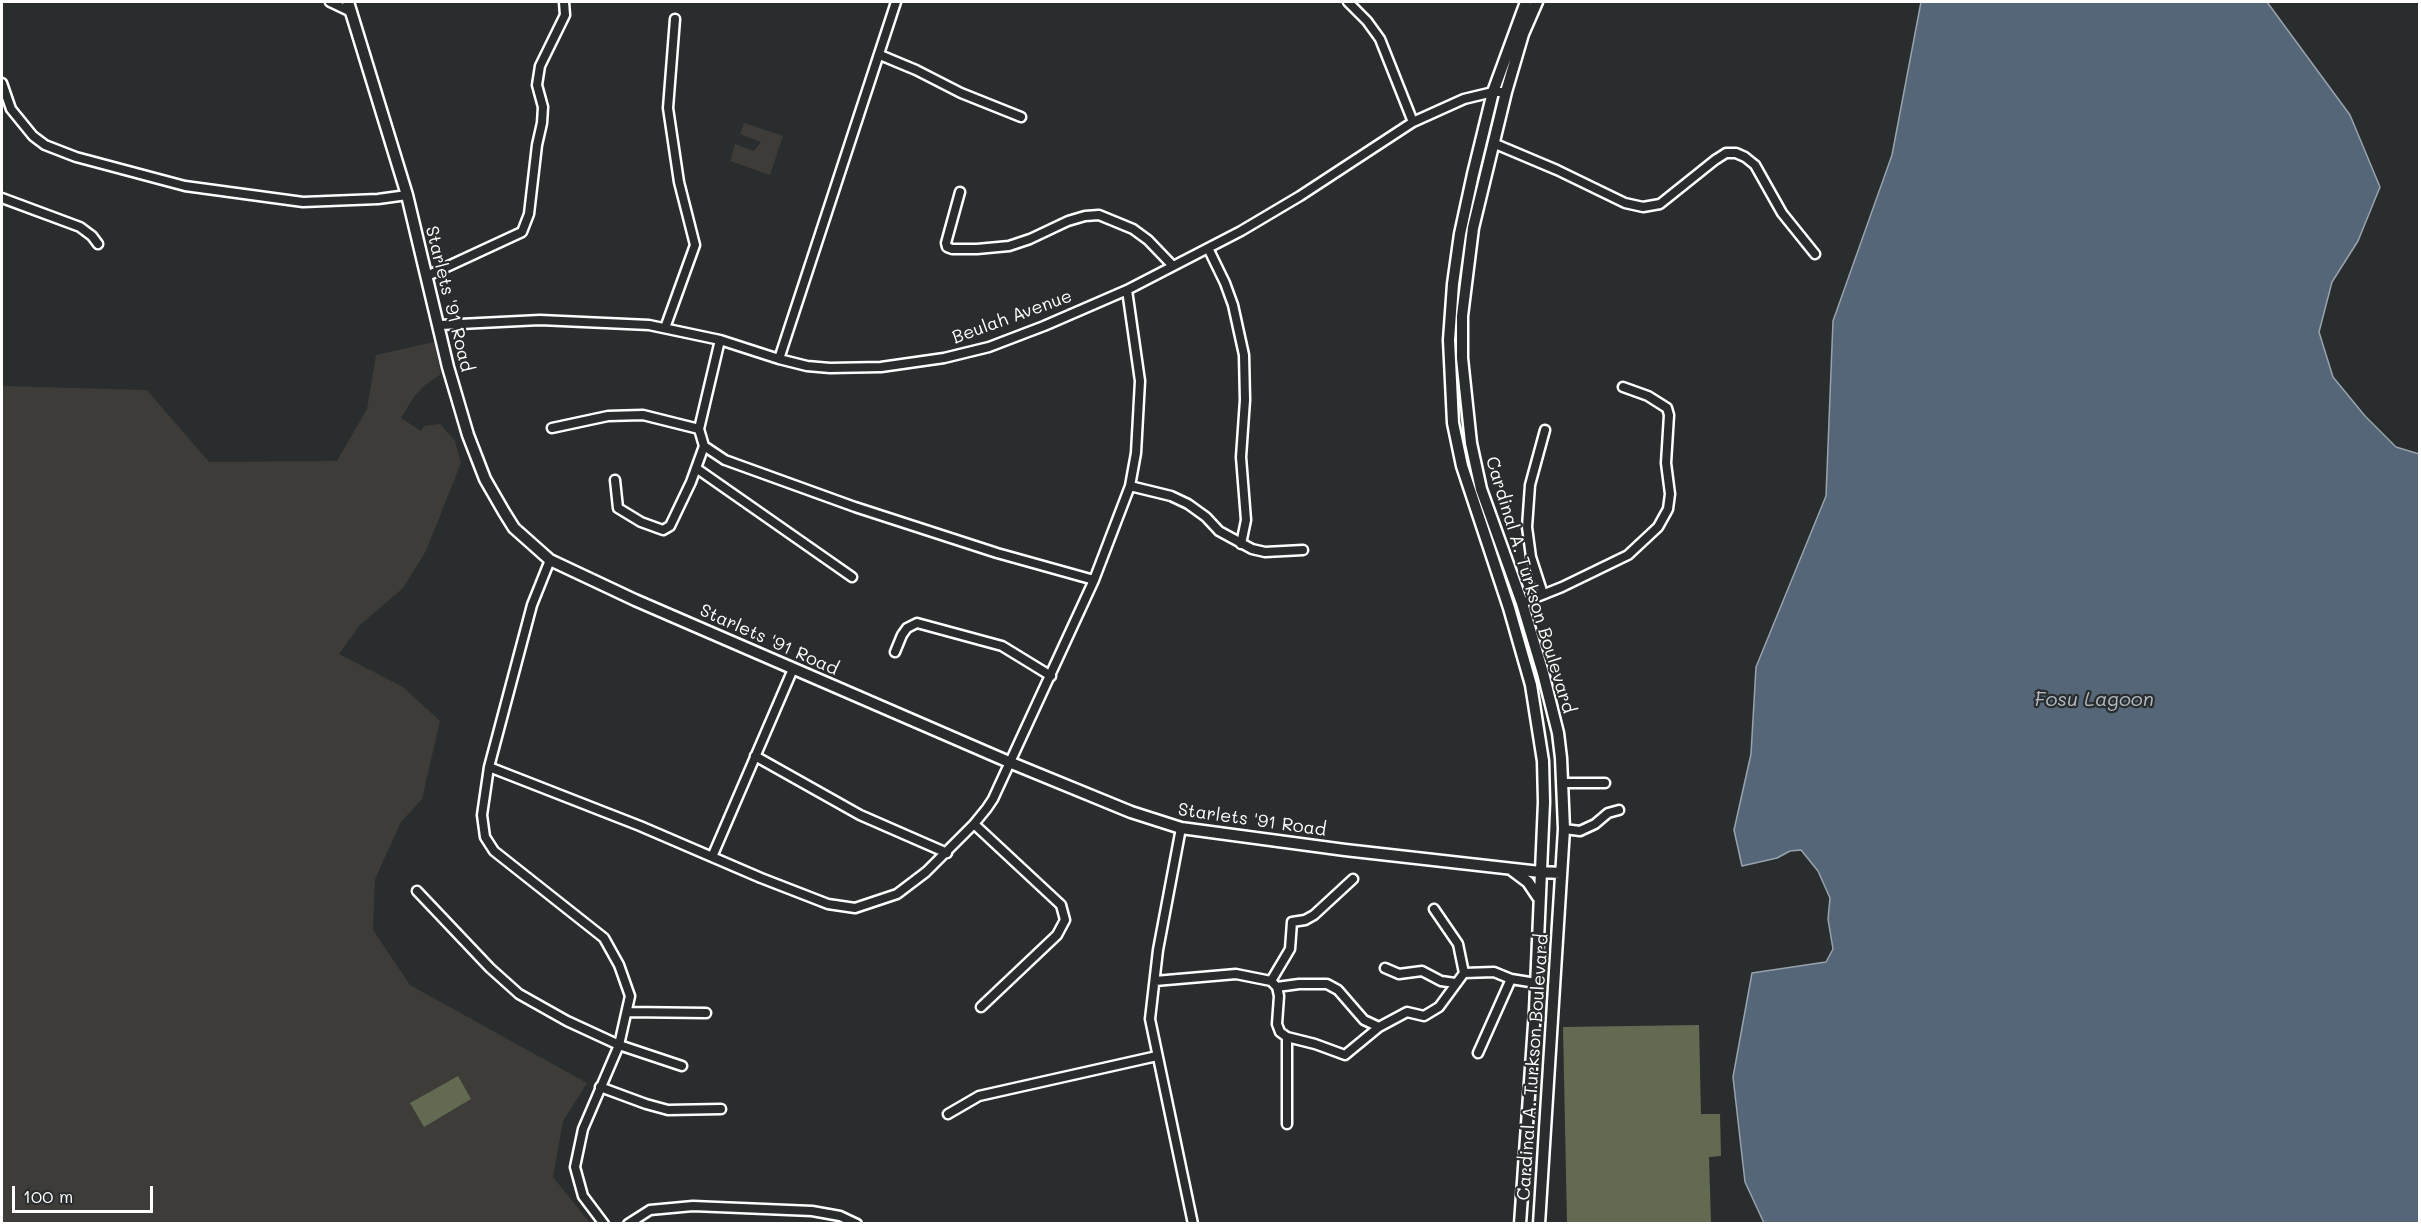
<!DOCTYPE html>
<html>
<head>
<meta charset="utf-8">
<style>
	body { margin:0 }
	#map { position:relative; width:2421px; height:1225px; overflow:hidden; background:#2a2d2e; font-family:Mali,sans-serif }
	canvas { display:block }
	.frame { position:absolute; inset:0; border:3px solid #fff; pointer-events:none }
	.scale { position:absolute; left:12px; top:1186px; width:141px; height:27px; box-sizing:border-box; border:3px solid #fff; border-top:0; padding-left:8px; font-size:18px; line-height:21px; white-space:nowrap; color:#fff; -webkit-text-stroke:4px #2a2d2e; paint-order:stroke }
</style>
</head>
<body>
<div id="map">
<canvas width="2421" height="1225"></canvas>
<div class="frame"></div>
<div class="scale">100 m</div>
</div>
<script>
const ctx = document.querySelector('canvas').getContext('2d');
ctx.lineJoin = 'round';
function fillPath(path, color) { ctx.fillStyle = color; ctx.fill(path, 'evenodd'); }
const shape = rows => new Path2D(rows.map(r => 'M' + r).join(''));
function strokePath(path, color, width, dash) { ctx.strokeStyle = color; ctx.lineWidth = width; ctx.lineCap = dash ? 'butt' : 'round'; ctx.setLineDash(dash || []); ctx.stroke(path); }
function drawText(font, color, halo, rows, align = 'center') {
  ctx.font = font + ' Mali,sans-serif'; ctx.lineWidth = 4.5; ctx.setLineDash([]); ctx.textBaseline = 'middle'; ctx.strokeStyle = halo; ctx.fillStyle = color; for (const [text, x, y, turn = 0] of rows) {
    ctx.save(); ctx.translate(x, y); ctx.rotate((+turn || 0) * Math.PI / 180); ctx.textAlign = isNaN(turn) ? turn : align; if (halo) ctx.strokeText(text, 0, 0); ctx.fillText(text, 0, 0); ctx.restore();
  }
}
const built = shape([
	[744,123,783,136,770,175,730,161,735,144,754,151,761,142,740,134],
	[434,342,441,374,424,386,414,397,401,418,421,431,424,426,440,424,455,441,461,463,426,551,403,588,360,625,339,654,403,687,440,721,422,799,401,822,375,879,373,930,410,985,587,1083,563,1121,553,1177,590,1223,2,1223,2,386,147,390,209,462,337,461,367,409,376,355]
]);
const green = shape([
	[1699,1025,1701,1114,1720,1114,1721,1156,1709,1157,1711,1223,1567,1223,1563,1027],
	[458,1076,471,1099,424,1127,410,1103]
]);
const water = shape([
	[1921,2,2267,2,2350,115,2380,187,2358,241,2332,282,2319,332,2333,377,2365,416,2396,447,2419,454,2419,1223,1764,1223,1745,1182,1733,1077,1752,973,1826,962,1833,949,1828,919,1830,898,1818,871,1801,850,1790,851,1777,858,1742,866,1734,830,1751,754,1756,667,1826,496,1833,321,1892,155,1921,2]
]);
const minor = shape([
	[330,2,351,12],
	[896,2,779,359,807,366,830,368,881,367,944,358,989,347,1044,326,1127,290,1241,231,1300,196,1413,122,1464,99,1493,92,1506,92],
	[1348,2,1367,21,1380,39,1413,122],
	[880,55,916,70,961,93,1021,117],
	[2,83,11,109,33,136,45,145,76,157,185,186,303,202,378,199,407,195],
	[1493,143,1557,170,1625,203,1643,207,1660,204,1715,160,1726,153,1736,153,1745,157,1755,165,1782,213,1815,254],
	[960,192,946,243,947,247,952,249,977,249,1009,246,1030,239,1068,221,1085,216,1099,215,1133,229,1148,240,1173,266],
	[2,198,80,227,92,236,98,244],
	[1208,248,1225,283,1233,305,1244,355,1245,400,1241,457,1246,520,1241,544],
	[427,276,522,232,529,214,537,145,542,123,543,107,537,85,540,66,565,15,564,2],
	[440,325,540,320,649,325,720,340,779,359],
	[665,328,695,245,679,182,668,108,675,19],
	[720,340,699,429,704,446,725,460,855,507,997,553,1094,580,1130,486,1136,453,1140,381,1127,290],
	[552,428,608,416,643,415,699,429],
	[696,468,852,577],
	[615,480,618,508,641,522,663,530,670,526,691,482,704,446],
	[1130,486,1171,496,1188,504,1206,517,1219,531,1252,549,1265,552,1303,550],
	[550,560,532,605,489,767,482,815,485,837,494,851,604,938,619,965,630,996,619,1045,583,1129,575,1167,583,1196,604,1224],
	[1543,594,1531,557,1527,527,1530,485,1545,430],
	[1522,603,1562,587,1628,555,1658,527,1668,509,1670,494,1666,463,1669,415,1667,408,1648,396,1623,387],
	[895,652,902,635,907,628,917,623,1002,646,1051,676],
	[755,756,860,815,947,853],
	[489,767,640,826,761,878,828,904,855,908,897,894,926,872,974,824,987,808,993,799,1094,580],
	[1563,783,1605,783],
	[974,824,1061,905,1065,920,1057,935,981,1007],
	[1181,828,1158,950,1150,1019,1193,1224],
	[1564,829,1580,831,1595,824,1608,813,1619,810],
	[712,857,793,669],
	[417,891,490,968,519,994,567,1021,619,1045,682,1066],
	[1434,909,1458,944,1464,973],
	[1385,968,1399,974,1422,971,1441,981,1455,983],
	[1155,981,1236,974,1271,981,1277,987,1279,996,1277,1024,1280,1032,1287,1037,1315,1044,1345,1055,1379,1027,1407,1012,1424,1016,1439,1007,1464,973,1494,972,1511,979,1536,983],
	[1271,981,1290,949,1292,922,1305,920,1314,915,1353,879],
	[1277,987,1299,984,1327,984,1338,990,1364,1020,1379,1027],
	[627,1012,706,1013],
	[1287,1037,1287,1124],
	[1478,1053,1511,979],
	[600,1087,646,1104,668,1110,721,1109],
	[948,1114,979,1096,1157,1056],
	[628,1224,650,1210,693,1206,812,1211,840,1216,857,1224]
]);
const tertiary = shape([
	[348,2,407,195,448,367,468,435,485,479,504,512,514,528,550,560,635,600,1009,762,1131,812,1181,828,1345,850,1540,872,1561,873],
	[1537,2,1523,34,1506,92,1473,228,1462,316,1462,358,1471,443,1481,489,1522,603,1543,673,1558,733,1561,758,1564,829,1539,1224],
	[1512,870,1528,882,1538,897],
	[1520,1224,1535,1010,1544,802,1543,761,1531,685,1509,608,1462,466,1453,423,1449,340,1453,284,1460,234,1473,174,1493,92,1526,2]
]);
const streetNames = [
	["Starlets '91 Road",449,299,76],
	["Beulah Avenue",1012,317,-20],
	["Cardinal A. Turkson Boulevard",1530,585,73],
	["Starlets '91 Road",769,640,24],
	["Starlets '91 Road",1252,820,8],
	["Cardinal A. Turkson Boulevard",1533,1067,-86]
];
const waterNames = [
	["Fosu Lagoon",2094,700]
];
fillPath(built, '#3d3c38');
fillPath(green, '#626b52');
fillPath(water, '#546677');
strokePath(water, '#98a3ad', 1.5);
strokePath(minor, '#fff', 13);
strokePath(tertiary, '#fff', 15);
strokePath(minor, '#2a2d2e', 8);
strokePath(tertiary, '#2a2d2e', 10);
drawText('18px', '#fff', '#2a2d2e', streetNames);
drawText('italic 20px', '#b2bac2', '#2a2d2e', waterNames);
</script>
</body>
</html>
